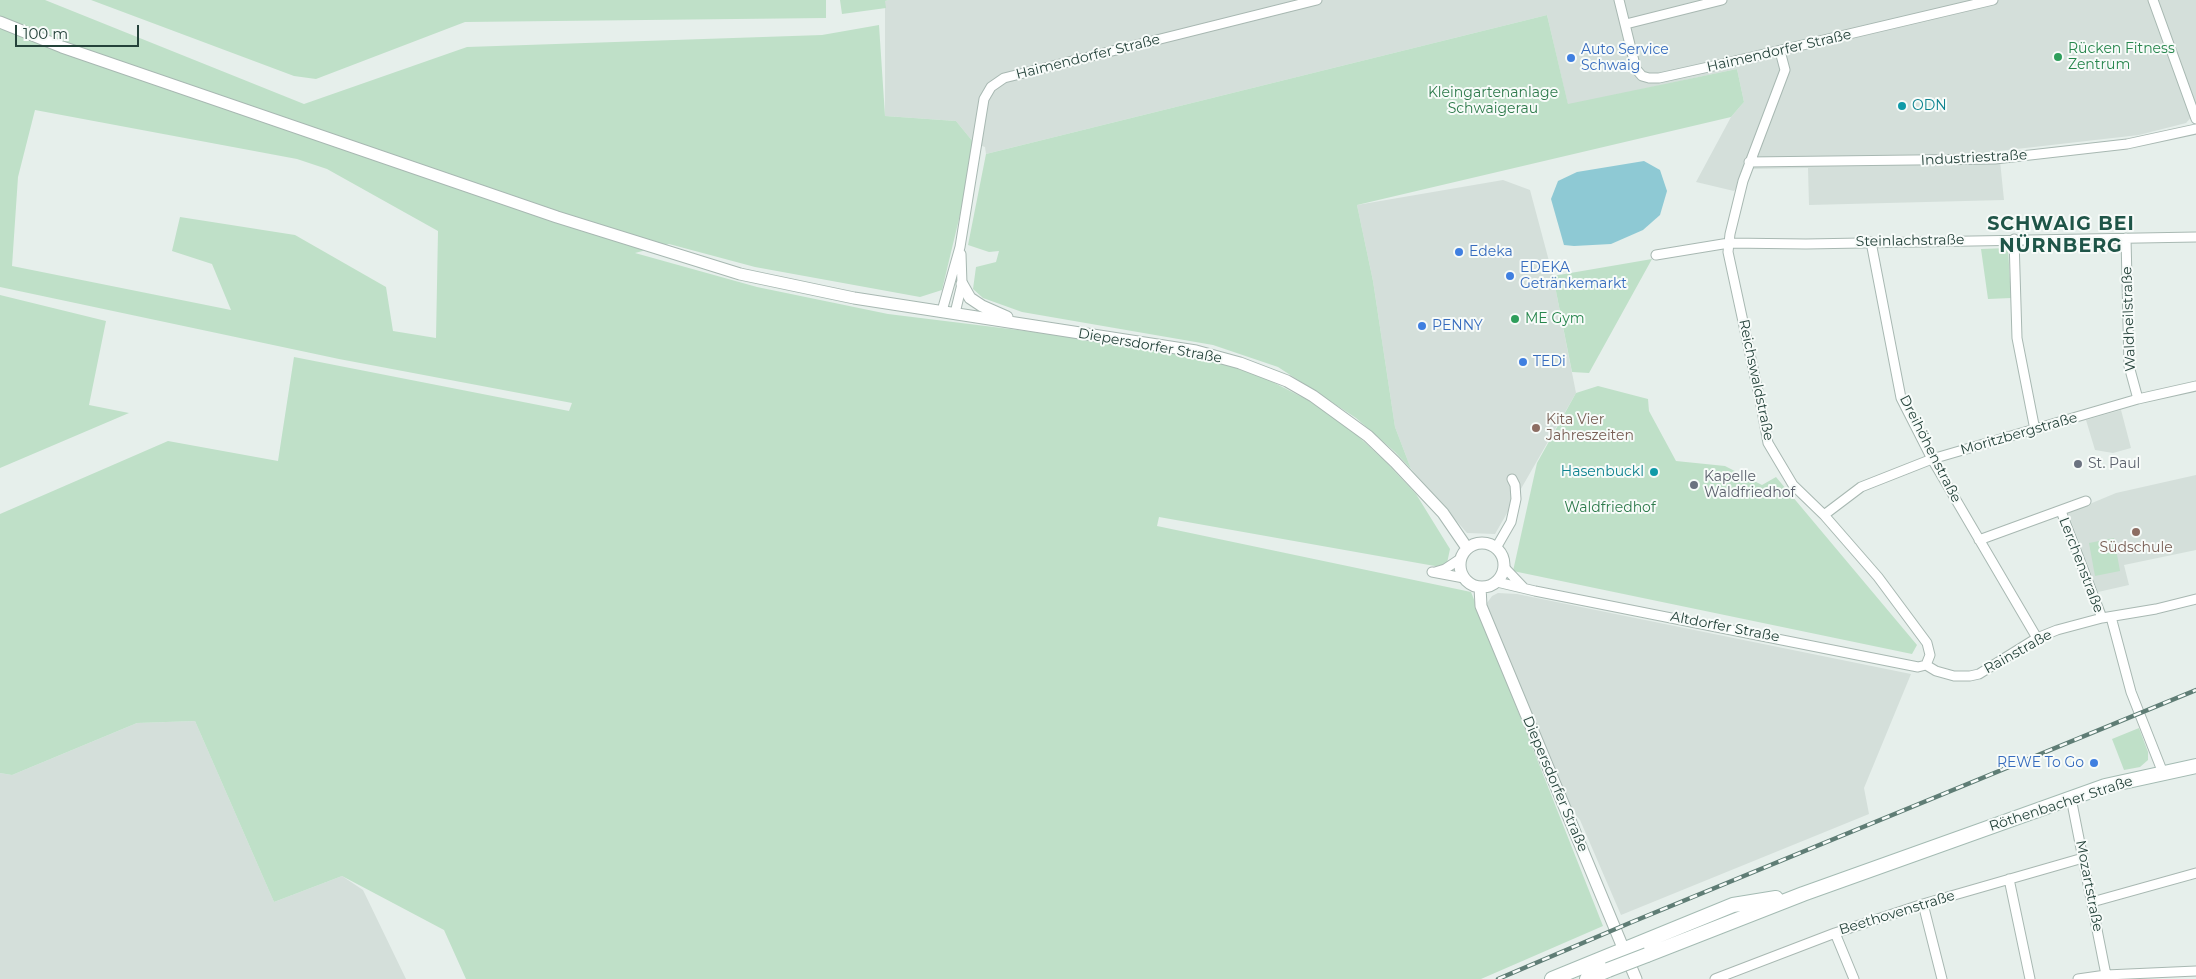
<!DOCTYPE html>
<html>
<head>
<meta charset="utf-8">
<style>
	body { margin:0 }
	#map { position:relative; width:2196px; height:979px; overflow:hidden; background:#e6efeb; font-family:Montserrat,sans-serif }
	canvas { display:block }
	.scale { position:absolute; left:15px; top:25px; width:124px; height:22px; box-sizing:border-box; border:2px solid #24423a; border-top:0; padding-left:6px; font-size:15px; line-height:18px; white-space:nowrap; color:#24423a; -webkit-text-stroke:4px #f7fbf9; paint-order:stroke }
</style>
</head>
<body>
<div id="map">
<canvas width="2196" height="979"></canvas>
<div class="scale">100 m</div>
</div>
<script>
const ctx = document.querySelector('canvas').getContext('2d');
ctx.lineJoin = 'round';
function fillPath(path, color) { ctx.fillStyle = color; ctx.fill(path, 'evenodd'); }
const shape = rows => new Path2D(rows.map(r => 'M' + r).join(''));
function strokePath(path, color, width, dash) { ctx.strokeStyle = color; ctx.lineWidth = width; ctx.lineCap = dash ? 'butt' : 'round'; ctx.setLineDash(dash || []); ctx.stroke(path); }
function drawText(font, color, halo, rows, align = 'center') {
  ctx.font = font + ' Montserrat,sans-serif'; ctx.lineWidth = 4; ctx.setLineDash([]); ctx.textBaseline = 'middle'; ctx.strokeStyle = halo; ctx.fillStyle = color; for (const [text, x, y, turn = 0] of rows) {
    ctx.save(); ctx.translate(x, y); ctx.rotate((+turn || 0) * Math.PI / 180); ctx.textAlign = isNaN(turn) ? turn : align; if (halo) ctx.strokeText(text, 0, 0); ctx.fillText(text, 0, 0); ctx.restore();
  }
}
const built = shape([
	[889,0,2196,0,2196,112,2186,123,2139,135,1999,151,2004,200,1809,205,1808,168,1753,169,1734,191,1696,182,1731,117,1744,102,1737,69,1568,105,1547,15,986,154,985,147,974,143,956,121,885,116,885,1],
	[1503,180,1530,190,1553,276,1576,393,1495,534,1467,533,1411,469,1395,427,1373,281,1357,205],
	[2121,410,2131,448,2113,453,2095,450,2086,420],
	[2196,475,2196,550,2124,565,2129,585,2098,592,2068,513,2116,493],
	[1498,593,1517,594,1911,674,1864,788,1869,814,1621,915,1580,820,1569,807,1488,612,1487,603,1492,596],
	[195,721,274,902,342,876,363,890,406,979,0,979,0,773,12,775,137,723]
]);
const green = shape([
	[0,0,45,0,304,104,467,47,822,35,879,25,885,116,956,121,974,143,970,173,942,290,920,297,755,267,669,244,635,253,757,287,888,314,1075,337,1201,357,1261,376,1333,413,1385,461,1416,494,1450,549,1446,568,1159,517,1157,526,1471,592,1603,926,1481,979,466,979,444,930,342,876,274,902,195,721,137,723,12,775,0,773,0,514,168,441,278,461,294,357,569,411,572,403,339,359,0,287],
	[35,110,297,159,327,169,438,231,436,338,393,331,386,287,295,235,180,217,172,251,212,264,231,310,12,266,18,177],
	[91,0,826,0,826,18,465,22,316,79,294,76],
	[840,0,889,0,885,1,886,8,842,14],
	[1547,15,1568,104,1737,69,1744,102,1731,117,1357,205,1373,281,1395,427,1411,469,1395,452,1356,418,1278,367,1213,345,1022,312,983,298,973,289,976,267,996,262,999,251,989,252,968,245,986,154],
	[2008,248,2011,298,1988,299,1981,249],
	[1652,259,1589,373,1572,372,1553,276],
	[0,295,106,321,89,405,129,413,0,468],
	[1598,386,1648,399,1649,411,1676,461,1725,466,1762,485,1776,477,1917,645,1912,654,1513,571,1537,463,1576,393],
	[2114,538,2120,571,2095,576,2089,543],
	[2139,728,2148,752,2148,760,2140,767,2124,770,2112,739]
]);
const water = shape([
	[1644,161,1660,170,1667,191,1660,215,1643,230,1611,244,1574,246,1564,245,1551,199,1558,181,1577,172]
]);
const minor = shape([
	[1619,0,1636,69,1642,76,1649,78,1659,78,1722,64,1993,0],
	[2153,0,2196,119],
	[1626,24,1722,0],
	[1780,51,1785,70,1743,181,1730,234,1728,252,1761,405,1768,443,1793,485,1824,515,1878,577,1927,643,1930,655,1926,665],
	[1749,162,1995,159,2127,144,2196,129],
	[2126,238,2129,366,2138,399],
	[2014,239,2017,338,2035,430],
	[1871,242,1901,398,1932,459,2037,638],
	[1656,255,1729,243,1806,244,2196,237],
	[942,311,960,247,984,99,991,87,1004,78,1317,0],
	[955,313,962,284,961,254],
	[2061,511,2102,618],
	[1824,515,1861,487,1932,459,2138,399,2196,386],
	[1979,540,2086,501],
	[1496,548,1511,522,1516,499,1515,485,1512,479],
	[1504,567,1523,587],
	[1432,572,1464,578],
	[1435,572,1445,569,1460,559],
	[1497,582,1535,591,1918,667,1926,665],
	[2111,617,2131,692,2163,773],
	[1926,665,1936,671,1954,676,1970,676,1979,674,2037,638,2057,630,2102,618,2156,609,2196,599],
	[2071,798,2106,975],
	[2009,879,2030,979],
	[2092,902,2196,873],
	[1923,904,1942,979],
	[1835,933,1854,979],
	[1715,979,1835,933,1923,904,2083,858],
	[2078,979,2106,975,2196,971]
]);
const tertiary = shape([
	[0,22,62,47,557,217,740,274,854,298,1196,351,1240,363,1287,381,1313,396,1368,436,1395,462,1443,513,1467,548],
	[962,284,970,298,982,306,1007,317],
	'1460 565a22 22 0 1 1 44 0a22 22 0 1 1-44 0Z',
	[1480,587,1481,606,1636,979]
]);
const secondary = shape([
	[1647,955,1803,894,2105,786,2196,766],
	[1552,979,1733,905,1776,898],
	[1587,979,1608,970]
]);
const rail = shape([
	[1498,979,1632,922,2196,690]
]);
const secondaryBridge = shape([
	[1608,970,1647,955]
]);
const markers = [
	[2058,57,5,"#2e9e5b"],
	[1571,58,5,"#3f7fe0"],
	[1902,106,5,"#0f9aa8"],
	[1459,252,5,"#3f7fe0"],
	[1510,276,5,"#3f7fe0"],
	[1515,319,5,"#2e9e5b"],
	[1422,326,5,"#3f7fe0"],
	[1523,362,5,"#3f7fe0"],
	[1536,428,5,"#8d6e63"],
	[2078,464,5,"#6b7280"],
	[1654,472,5,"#0f9aa8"],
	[1694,485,5,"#6b7280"],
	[2136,532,5,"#8d6e63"],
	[2094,763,5,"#3f7fe0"]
];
const leisureNames = [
	["Rücken Fitness",2068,49],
	["Zentrum",2068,65],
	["ME Gym",1525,319]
];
const shopNames = [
	["Auto Service",1581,50],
	["Schwaig",1581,66],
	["Edeka",1469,252],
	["EDEKA",1520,268],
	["Getränkemarkt",1520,284],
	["PENNY",1432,326],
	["TEDi",1533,362],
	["REWE To Go",2084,763,"right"]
];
const streetNames = [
	["Haimendorfer Straße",1779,51,-13],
	["Haimendorfer Straße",1088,57,-14],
	["Industriestraße",1974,158,-3],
	["Steinlachstraße",1910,241,-1],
	["Waldheilstraße",2129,319,-92],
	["Diepersdorfer Straße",1150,346,10],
	["Reichswaldstraße",1756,380,78],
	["Moritzbergstraße",2019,434,-16],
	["Dreihöhenstraße",1930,449,63],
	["Lerchenstraße",2081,565,69],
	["Altdorfer Straße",1725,627,11],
	["Rainstraße",2018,652,-29],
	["Diepersdorfer Straße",1555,784,67],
	["Röthenbacher Straße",2061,804,-18],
	["Mozartstraße",2089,886,79],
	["Beethovenstraße",1897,913,-17]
];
const parkNames = [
	["Kleingartenanlage",1493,93],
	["Schwaigerau",1493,109],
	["Waldfriedhof",1610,508]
];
const cultureNames = [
	["ODN",1912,106],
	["Hasenbuckl",1644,472,"right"]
];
const educationNames = [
	["Kita Vier",1546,420],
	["Jahreszeiten",1546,436],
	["Südschule",2136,548,"center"]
];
const worshipNames = [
	["St. Paul",2088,464],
	["Kapelle",1704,477],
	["Waldfriedhof",1704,493]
];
const districtNames = [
	["SCHWAIG BEI",2061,224],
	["NÜRNBERG",2061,246]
];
fillPath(built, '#d4dfda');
fillPath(green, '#bfe0c8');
fillPath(water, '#8ec9d4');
strokePath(minor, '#a8b8b2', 11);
strokePath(tertiary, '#a8b8b2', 13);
strokePath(secondary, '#a4bbb3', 16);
strokePath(minor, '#fff', 9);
strokePath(tertiary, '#fff', 11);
strokePath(secondary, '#fff', 14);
strokePath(rail, '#5f7d75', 4.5);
strokePath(rail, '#f7fbf9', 2.5, [8]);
strokePath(secondaryBridge, '#a4bbb3', 16, []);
strokePath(secondaryBridge, '#fff', 14);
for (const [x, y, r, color] of markers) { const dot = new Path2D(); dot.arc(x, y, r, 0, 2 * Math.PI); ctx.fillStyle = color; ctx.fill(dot); strokePath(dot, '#f7fbf9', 2); }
drawText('14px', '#27864d', '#f7fbf9', leisureNames, 'left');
drawText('14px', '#366cbe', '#f7fbf9', shopNames, 'left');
drawText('14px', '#24423a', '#f7fbf9', streetNames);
drawText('14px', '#2d7a4b', '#f7fbf9', parkNames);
drawText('14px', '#0d838f', '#f7fbf9', cultureNames, 'left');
drawText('14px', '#785e54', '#f7fbf9', educationNames, 'left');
drawText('14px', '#5b616d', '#f7fbf9', worshipNames, 'left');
ctx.letterSpacing = '1px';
drawText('bold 19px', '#1f5548', '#f7fbf9', districtNames);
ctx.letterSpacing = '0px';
</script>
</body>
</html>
